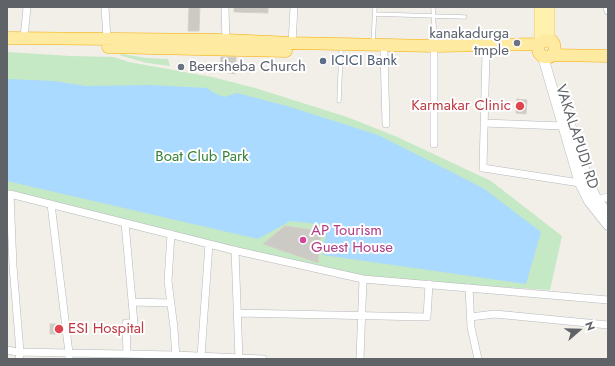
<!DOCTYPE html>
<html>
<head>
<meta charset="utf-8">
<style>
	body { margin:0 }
	#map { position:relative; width:615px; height:366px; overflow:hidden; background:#f1efe8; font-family:Jost,sans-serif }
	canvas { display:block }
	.frame { position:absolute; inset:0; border:8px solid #5f6368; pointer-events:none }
	.north { position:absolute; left:559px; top:310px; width:40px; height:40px; -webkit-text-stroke:3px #fff; paint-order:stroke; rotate:70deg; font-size:11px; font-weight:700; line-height:16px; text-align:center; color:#5f6368 }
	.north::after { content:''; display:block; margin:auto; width:14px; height:18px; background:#5f6368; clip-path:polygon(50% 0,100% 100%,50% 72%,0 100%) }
</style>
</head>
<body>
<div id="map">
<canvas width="615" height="366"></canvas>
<div class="frame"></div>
<div class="north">N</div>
</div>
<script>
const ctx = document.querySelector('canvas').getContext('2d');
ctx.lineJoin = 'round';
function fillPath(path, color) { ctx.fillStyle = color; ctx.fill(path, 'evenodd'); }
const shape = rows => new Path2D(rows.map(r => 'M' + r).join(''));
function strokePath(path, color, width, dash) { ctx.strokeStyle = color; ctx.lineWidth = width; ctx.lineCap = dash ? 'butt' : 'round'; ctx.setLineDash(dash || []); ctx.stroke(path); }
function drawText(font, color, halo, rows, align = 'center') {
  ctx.font = font + ' Jost,sans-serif'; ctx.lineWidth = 4; ctx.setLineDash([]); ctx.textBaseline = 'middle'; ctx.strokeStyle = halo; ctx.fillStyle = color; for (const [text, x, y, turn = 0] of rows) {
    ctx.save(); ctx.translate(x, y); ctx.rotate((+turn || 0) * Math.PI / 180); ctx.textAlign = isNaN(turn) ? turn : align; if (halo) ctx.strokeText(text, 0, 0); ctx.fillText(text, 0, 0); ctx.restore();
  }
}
const green = shape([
	[7,52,70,56,114,57,129,62,212,77,255,88,347,117,395,136,491,181,562,236,550,290,371,279,237,248,7,190],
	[122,54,147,58,168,59,170,66,147,63,119,55]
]);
const water = shape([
	[7,79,54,81,86,86,150,85,207,88,214,93,224,97,237,93,287,106,378,135,483,188,541,232,526,284,323,255,327,225,290,221,258,239,7,181]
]);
const building = shape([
	[189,7,200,7,199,31,188,31,189,7],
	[234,7,268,7,268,13,234,12,234,7],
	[221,57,236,57,235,74,220,71,221,57],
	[517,99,527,100,526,114,516,113,517,99],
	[285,226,321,231,318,263,263,244,285,226],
	[50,324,60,324,62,334,50,334,50,324]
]);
const service = shape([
	[433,7,435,44],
	[375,14,465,17],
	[373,43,375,7],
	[339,101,341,52]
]);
const minor = shape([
	[105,7,107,39],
	[225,7,226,43],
	[607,7,608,11],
	[24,38,27,7],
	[292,43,294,7],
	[384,52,386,124],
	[434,53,434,144],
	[486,53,483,168,580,183,583,182],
	[484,123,563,126,566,125],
	[597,200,608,197],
	[51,204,69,353,69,359],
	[125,223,134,323,126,323,127,354],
	[171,234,168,281,174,328,176,359],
	[235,250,239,359],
	[469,288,471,327,478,359],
	[132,302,171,303],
	[238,313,427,317,429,284],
	[470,317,495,314,608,325],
	[7,350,17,352,176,355,263,359],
	[201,356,209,244],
	[19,359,20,352,13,266,10,194,233,250,363,279,608,300],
	[360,359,363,279]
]);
const secondary = shape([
	[543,57,580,183,589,201,608,225],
	[565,109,590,186,597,200,608,214]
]);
const primary = shape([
	[540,7,540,42],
	[549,40,549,7]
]);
const trunk = shape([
	[7,38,226,40,292,43,435,46,539,44,546,40,552,41,554,44,555,51,550,57,543,57,539,53,538,49,539,44],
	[108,47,286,51],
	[553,55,608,56]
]);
const markers = [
	[517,43,4,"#6b7280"],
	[323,61,4,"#5c6f8a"],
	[181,67,4,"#6b7280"],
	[520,106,5,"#e0444e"],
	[303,240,4,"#d1479c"],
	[59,329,5,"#e0444e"]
];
const worshipNames = [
	["kanakadurga",509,34],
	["tmple",509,51],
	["Beersheba Church",189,67,"left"]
];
const serviceNames = [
	["ICICI Bank",331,61]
];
const healthNames = [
	["Karmakar Clinic",511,106],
	["ESI Hospital",68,329,"left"]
];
const streetNames = [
	["VAKALAPUDI RD",576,137,72]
];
const parkNames = [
	["Boat Club Park",202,157]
];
const hotelNames = [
	["AP Tourism",311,231],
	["Guest House",311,248]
];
fillPath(green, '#c5e8c5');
fillPath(water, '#aadaff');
fillPath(building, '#cccac5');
strokePath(building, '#d6d1c6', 1);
strokePath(service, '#b5b8bc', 4.5);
strokePath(minor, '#b5b8bc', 8);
strokePath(secondary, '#b6babf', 11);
strokePath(primary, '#f2c960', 12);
strokePath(trunk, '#f9ab00', 13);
strokePath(service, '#fff', 3.5);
strokePath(minor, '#fff', 7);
strokePath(secondary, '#fff', 10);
strokePath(primary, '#fff2af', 11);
strokePath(trunk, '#feeaa1', 12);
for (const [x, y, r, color] of markers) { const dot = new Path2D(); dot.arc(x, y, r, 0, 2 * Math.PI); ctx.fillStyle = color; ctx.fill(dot); strokePath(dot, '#fff', 1.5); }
drawText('15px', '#5b616d', '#fff', worshipNames, 'right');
drawText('15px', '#4e5e75', '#fff', serviceNames, 'left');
drawText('15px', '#be3a42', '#fff', healthNames, 'right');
drawText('15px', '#5f6368', '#fff', streetNames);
drawText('15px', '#348238', '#fff', parkNames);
drawText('15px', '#b23c85', '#fff', hotelNames, 'left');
</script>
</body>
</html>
